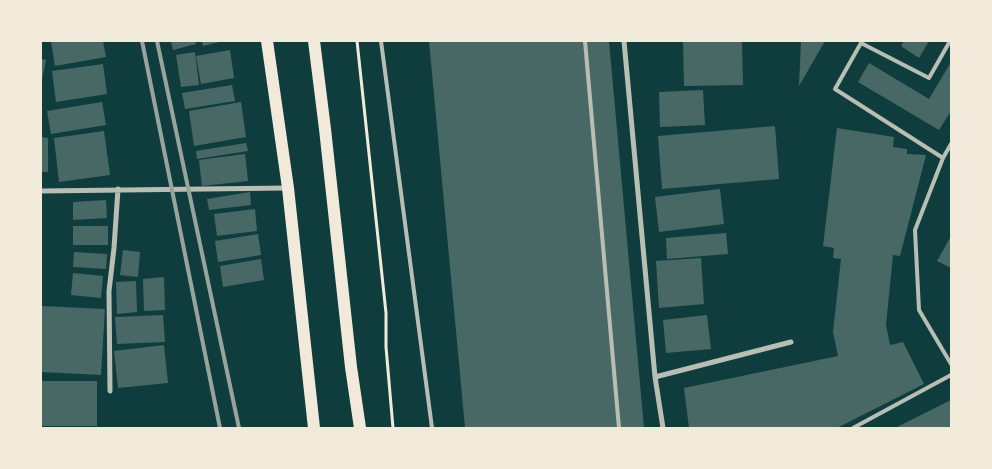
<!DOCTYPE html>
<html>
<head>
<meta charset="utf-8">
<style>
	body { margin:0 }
	#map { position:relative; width:992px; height:469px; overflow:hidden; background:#0f3d3e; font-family:"PT Sans Narrow",sans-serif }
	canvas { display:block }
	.frame { position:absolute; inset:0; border:42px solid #f1e9da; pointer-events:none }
</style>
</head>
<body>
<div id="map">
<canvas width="992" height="469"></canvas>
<div class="frame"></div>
</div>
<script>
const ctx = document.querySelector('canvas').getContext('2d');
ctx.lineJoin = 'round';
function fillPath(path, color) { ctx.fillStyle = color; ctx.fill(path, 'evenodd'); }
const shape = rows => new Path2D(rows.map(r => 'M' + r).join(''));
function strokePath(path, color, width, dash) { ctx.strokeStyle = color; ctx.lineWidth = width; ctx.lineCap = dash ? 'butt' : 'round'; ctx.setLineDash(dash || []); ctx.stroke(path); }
const building = shape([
	[51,41,103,41,106,57,55,66],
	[171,41,195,41,196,44,173,50],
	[202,41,219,41,219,42,203,46],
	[429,41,609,41,644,428,465,428],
	[683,41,742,41,743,85,684,86],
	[801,41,825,41,799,86],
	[904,41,929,41,919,58,901,46],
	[230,50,234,78,201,84,196,56],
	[195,52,199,85,181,87,176,55],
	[41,59,46,60,42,80,41,80],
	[951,62,951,111,939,130,858,82,869,63,929,99],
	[103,64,107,94,56,102,52,71],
	[232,85,235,101,185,109,182,93],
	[703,90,705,125,660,127,659,92],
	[102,102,106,125,51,134,47,111],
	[241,102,246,137,194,146,189,111],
	[775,126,779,179,662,189,658,136],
	[837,128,894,137,893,147,907,149,907,154,926,155,900,256,893,255,886,325,890,345,903,342,924,384,837,428,689,428,684,388,838,356,833,332,841,259,833,258,834,248,823,246],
	[104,131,110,175,59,182,54,138],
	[41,137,48,138,48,172,41,172],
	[246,143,248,151,197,159,196,151],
	[245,154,248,181,202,186,199,160],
	[720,189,724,224,659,232,655,197],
	[250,192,251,205,209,210,207,199],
	[106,200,107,218,73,220,73,202],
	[255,209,257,231,217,236,214,214],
	[73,226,108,226,108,245,73,245],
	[726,233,728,254,667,259,666,238],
	[258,234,261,255,218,262,215,241],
	[951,236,951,268,937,261],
	[123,250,140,252,138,277,120,275],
	[74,252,107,254,106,269,73,267],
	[701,258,704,304,659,308,656,261],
	[261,259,264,280,223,287,220,266],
	[73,273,103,276,101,298,71,295],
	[164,277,165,310,144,311,143,279],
	[136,281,137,312,117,314,116,282],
	[41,306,105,309,101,375,41,372],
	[163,315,165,342,117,344,115,317],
	[707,315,711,349,666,353,663,320],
	[164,345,168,383,118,388,114,351],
	[41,381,97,381,97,426,41,426],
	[951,400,951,428,895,428]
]);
const path = shape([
	[357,41,386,313,386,347,393,428]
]);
const service = shape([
	[381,41,432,428],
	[585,41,619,428],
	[951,144,943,158,915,230,919,310,951,364],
	[943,158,835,89,861,43,929,78,950,41],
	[853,428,951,375]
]);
const minor = shape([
	[624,41,655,377,663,428],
	[41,191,288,188],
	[655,377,791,342],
	[110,391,109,291,114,248,118,189]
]);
const primary = shape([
	[267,41,288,188,314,428],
	[314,41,325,129,351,367,360,428]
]);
const rail = shape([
	[142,41,220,428],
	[157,41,239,428]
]);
fillPath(building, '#486865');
strokePath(path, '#f1e9da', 3);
strokePath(service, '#b8beb3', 4);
strokePath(minor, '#b8beb3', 5);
strokePath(primary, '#f1e9da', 12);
strokePath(rail, '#97a49c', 4);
</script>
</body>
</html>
